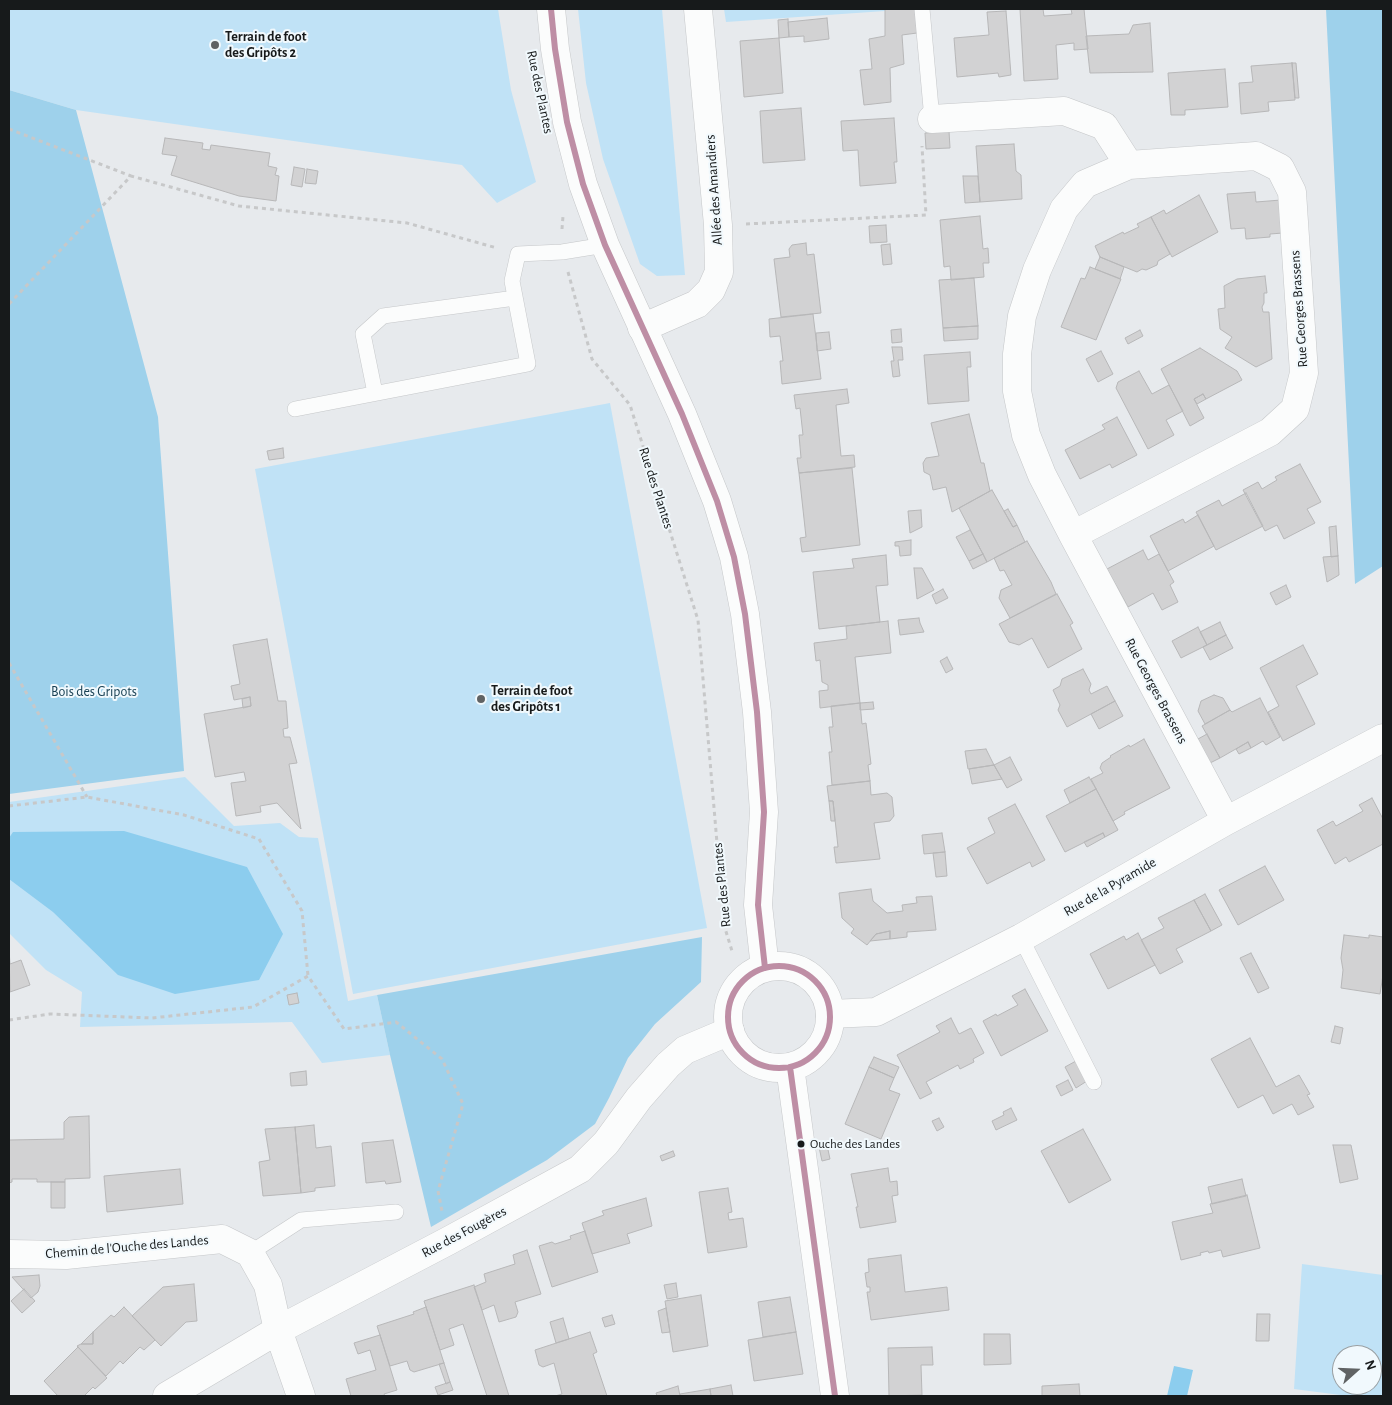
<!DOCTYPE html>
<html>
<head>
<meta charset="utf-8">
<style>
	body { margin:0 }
	#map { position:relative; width:1392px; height:1405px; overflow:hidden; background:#e7eaed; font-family:"Alegreya Sans",sans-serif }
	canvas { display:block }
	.frame { position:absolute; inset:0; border:10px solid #171a1b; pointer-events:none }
	.north { position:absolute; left:1332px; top:1345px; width:50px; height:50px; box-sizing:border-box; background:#f1f9fd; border:1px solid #9aa0a3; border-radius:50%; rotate:70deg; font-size:14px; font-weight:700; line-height:20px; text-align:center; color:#171a1b }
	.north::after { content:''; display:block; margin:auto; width:18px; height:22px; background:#606364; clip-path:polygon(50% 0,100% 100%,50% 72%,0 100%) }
</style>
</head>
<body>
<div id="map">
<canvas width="1392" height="1405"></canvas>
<div class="frame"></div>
<div class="north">N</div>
</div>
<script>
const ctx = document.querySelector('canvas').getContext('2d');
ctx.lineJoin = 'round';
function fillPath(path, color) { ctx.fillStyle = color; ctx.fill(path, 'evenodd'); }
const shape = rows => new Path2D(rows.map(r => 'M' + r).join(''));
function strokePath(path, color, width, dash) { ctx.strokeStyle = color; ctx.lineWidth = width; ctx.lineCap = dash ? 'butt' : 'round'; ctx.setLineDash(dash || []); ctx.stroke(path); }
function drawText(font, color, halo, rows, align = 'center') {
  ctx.font = font + ' "Alegreya Sans",sans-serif'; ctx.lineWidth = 4; ctx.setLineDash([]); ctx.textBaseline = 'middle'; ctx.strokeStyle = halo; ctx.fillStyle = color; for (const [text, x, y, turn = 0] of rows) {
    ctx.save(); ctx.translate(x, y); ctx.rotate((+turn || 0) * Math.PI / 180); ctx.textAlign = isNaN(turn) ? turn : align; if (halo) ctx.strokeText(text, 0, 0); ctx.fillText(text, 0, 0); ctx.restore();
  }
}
const green = shape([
	[9,9,498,9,511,90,536,182,497,203,462,165,76,110,9,90],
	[578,9,662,9,685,275,657,276,640,264,603,159,586,83],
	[724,9,914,9,726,22],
	[610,403,707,928,353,994,255,469],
	[185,777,234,826,280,823,299,837,318,838,348,1001,377,995,390,1055,322,1063,292,1022,80,1027,82,992,46,970,9,933,9,802],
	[1302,1264,1383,1275,1383,1396,1348,1396,1294,1389],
	[1342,1355,1372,1355,1372,1385,1342,1385]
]);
const forest = shape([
	[1326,9,1383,9,1383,566,1355,584],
	[9,90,76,110,158,417,184,771,9,794],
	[702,937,701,982,655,1024,628,1058,609,1098,595,1124,547,1160,431,1227,390,1055,377,995]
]);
const water = shape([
	[124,831,247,867,283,934,259,980,175,994,118,975,53,912,9,879,9,838,13,832],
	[1174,1366,1193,1370,1187,1396,1167,1396]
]);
const building = shape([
	[885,9,915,9,917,33,902,35,904,64,890,68,891,102,864,105,860,70,872,69,869,39,885,36,885,9],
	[1020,9,1043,9,1044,16,1072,14,1071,9,1084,9,1088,49,1074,50,1074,43,1056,45,1058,79,1024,81,1020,9],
	[1006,11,1011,75,999,77,998,73,957,77,954,38,989,35,987,12,1006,11],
	[827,18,829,39,804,42,804,36,789,37,788,22,827,18],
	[788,19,789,37,779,38,778,20,788,19],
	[1150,23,1153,72,1090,73,1086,36,1129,34,1133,25,1150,23],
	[779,38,783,93,744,97,740,41,779,38],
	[1292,63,1295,100,1268,102,1269,111,1241,114,1239,83,1253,82,1251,66,1292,63],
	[1292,63,1296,63,1299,98,1295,98,1292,63],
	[1225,69,1228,107,1185,110,1185,115,1171,115,1168,73,1225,69],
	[801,108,805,160,763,163,760,111,801,108],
	[894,118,897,162,894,162,896,183,860,186,858,150,843,151,841,121,894,118],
	[949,131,950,148,926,149,925,133,949,131],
	[165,138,203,143,202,149,210,150,211,145,270,153,268,166,277,168,275,175,279,176,276,201,239,196,171,175,177,156,162,154,165,138],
	[1014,144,1016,171,1021,175,1022,199,980,202,976,146,1014,144],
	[294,167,305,169,302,187,291,185,294,167],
	[307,169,318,171,316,184,305,183,307,169],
	[963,176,978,176,980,202,965,203,963,176],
	[1255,192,1256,202,1281,200,1283,233,1270,234,1270,237,1246,239,1245,228,1231,229,1227,194,1255,192],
	[1199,195,1218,232,1172,257,1151,217,1164,210,1166,214,1199,195],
	[980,216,983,249,988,248,989,263,983,263,984,277,951,280,950,266,944,267,940,220,980,216],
	[1151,217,1170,254,1158,261,1157,265,1146,270,1142,269,1137,272,1100,257,1095,246,1123,232,1124,234,1139,227,1137,224,1151,217],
	[886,225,887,242,870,243,869,226,886,225],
	[806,243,807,255,814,254,821,313,781,317,774,259,790,257,789,249,792,245,806,243],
	[890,244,892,264,883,265,881,245,890,244],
	[1100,257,1124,267,1120,279,1095,269,1100,257],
	[1090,267,1121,279,1096,340,1061,327,1081,278,1085,279,1090,267],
	[1265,276,1267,293,1264,293,1264,303,1262,307,1263,312,1269,312,1272,359,1256,367,1225,348,1232,337,1220,329,1218,309,1225,308,1224,286,1237,279,1265,276],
	[974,278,978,326,943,328,939,280,974,278],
	[813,314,821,379,782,384,780,361,783,361,780,336,770,337,769,319,813,314],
	[978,326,978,339,944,341,943,328,978,326],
	[901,329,902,342,892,343,891,330,901,329],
	[1140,330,1143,336,1128,344,1125,338,1140,330],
	[829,332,831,349,817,351,816,333,829,332],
	[892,347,902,347,903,360,898,360,900,376,893,377,891,361,894,361,892,347],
	[1200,348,1237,371,1242,380,1206,399,1203,394,1194,399,1204,418,1190,426,1161,369,1200,348],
	[1101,351,1113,374,1098,382,1086,359,1101,351],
	[970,352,971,367,967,367,969,401,928,404,924,355,970,352],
	[1139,371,1152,394,1169,385,1183,411,1166,420,1174,435,1148,449,1116,388,1118,382,1139,371],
	[847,389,849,403,836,405,841,456,854,455,855,467,799,473,797,458,801,458,799,435,803,435,800,408,796,409,794,395,847,389],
	[1203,394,1206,399,1197,404,1194,399,1203,394],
	[969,414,981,463,984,463,990,491,952,512,946,487,933,490,930,475,924,472,923,463,926,458,939,456,931,423,969,414],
	[1117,417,1137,455,1112,468,1110,464,1080,479,1065,450,1105,429,1102,425,1117,417],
	[283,448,284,458,269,460,267,451,283,448],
	[1300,464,1321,502,1307,509,1315,523,1284,539,1277,525,1265,531,1243,490,1258,482,1262,489,1277,480,1275,477,1300,464],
	[852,468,860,545,802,552,800,538,806,537,799,473,852,468],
	[992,490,1013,527,1017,525,1025,542,987,562,959,508,992,490],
	[1246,493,1263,526,1216,550,1196,512,1219,500,1222,506,1246,493],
	[1008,509,1017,525,1013,527,1004,511,1008,509],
	[921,510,922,527,910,533,908,511,921,510],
	[1198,515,1214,546,1168,571,1150,536,1183,519,1185,523,1198,515],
	[1336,526,1338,556,1331,557,1329,527,1336,526],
	[970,530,983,554,969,561,956,537,970,530],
	[911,540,911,555,900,556,899,546,895,546,895,542,911,540],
	[1027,541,1051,582,1056,594,1010,618,999,598,1001,590,1012,585,1004,570,1000,571,994,558,1027,541],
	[1143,550,1148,560,1159,554,1174,582,1170,585,1178,602,1162,610,1153,593,1128,607,1107,569,1143,550],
	[983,554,987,562,973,569,969,561,983,554],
	[886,555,888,585,876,586,880,622,819,629,813,572,854,568,852,559,886,555],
	[1338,556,1339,575,1327,582,1323,557,1338,556],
	[914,568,922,568,934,590,917,599,914,568],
	[1286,585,1291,597,1276,605,1270,593,1286,585],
	[943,589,948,598,936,604,932,595,943,589],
	[1057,594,1073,623,1070,625,1082,649,1048,668,1032,638,1019,645,1009,642,999,624,1057,594],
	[919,618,920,623,924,632,900,635,898,620,919,618],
	[888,621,891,653,855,657,860,703,820,708,819,691,828,690,828,685,822,682,820,660,816,661,814,643,847,639,846,626,888,621],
	[1220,622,1226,635,1207,645,1200,632,1220,622],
	[1198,627,1207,645,1181,658,1172,641,1198,627],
	[1226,635,1233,648,1210,660,1203,647,1226,635],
	[267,639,278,701,286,701,288,728,283,729,284,737,290,737,297,763,289,764,301,829,277,803,260,806,261,812,236,816,231,783,246,781,244,772,215,777,204,714,251,706,250,697,234,700,231,686,240,684,233,645,267,639],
	[1303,645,1318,674,1296,686,1315,724,1283,741,1268,712,1279,706,1260,668,1303,645],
	[947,657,953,669,946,673,940,661,947,657],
	[1083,669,1091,684,1089,690,1091,694,1107,686,1115,701,1067,727,1058,710,1060,705,1053,690,1060,686,1062,679,1083,669],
	[1214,695,1223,698,1230,710,1205,724,1198,711,1201,701,1214,695],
	[250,697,251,706,243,708,242,699,250,697],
	[1260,698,1280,737,1266,745,1263,741,1251,748,1248,742,1220,758,1202,726,1230,710,1232,712,1260,698],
	[1115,701,1123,716,1099,729,1091,714,1115,701],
	[873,702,874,709,860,710,860,703,873,702],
	[860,703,862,724,866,723,871,764,868,765,870,781,832,785,829,752,832,752,829,727,833,727,831,706,860,703],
	[1207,734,1220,758,1210,763,1198,739,1207,734],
	[1144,739,1170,788,1124,812,1125,814,1113,821,1091,779,1103,773,1100,768,1102,763,1111,757,1110,756,1129,745,1130,747,1144,739],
	[1248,742,1251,748,1239,754,1236,749,1248,742],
	[986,749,994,765,968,769,965,751,986,749],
	[1010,757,1022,780,1007,788,994,765,1010,757],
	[994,765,1002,779,972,784,969,769,994,765],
	[1089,777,1096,789,1070,803,1064,790,1089,777],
	[870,781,871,795,887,793,892,797,894,816,890,821,874,823,880,859,836,863,834,847,838,847,833,801,829,801,827,786,870,781],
	[1096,789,1118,830,1105,837,1103,833,1065,852,1046,816,1096,789],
	[1372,798,1383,819,1383,844,1349,862,1346,857,1335,864,1317,830,1333,821,1336,826,1363,811,1359,805,1372,798],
	[829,801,833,801,835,821,831,821,829,801],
	[1015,804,1045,860,1032,867,1030,862,987,884,967,848,995,833,988,818,1015,804],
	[942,833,945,852,924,854,922,835,942,833],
	[1103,833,1105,837,1087,847,1084,842,1103,833],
	[945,852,947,876,936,877,933,853,945,852],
	[1265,866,1284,900,1238,925,1219,890,1265,866],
	[871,889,873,901,887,913,903,911,902,905,917,903,916,897,932,896,936,930,907,932,907,937,890,939,890,931,876,934,867,945,851,933,854,929,842,918,839,893,871,889],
	[1205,894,1222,925,1211,931,1194,900,1205,894],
	[1194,900,1211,931,1176,949,1183,962,1160,974,1141,940,1164,928,1158,918,1194,900],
	[890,931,890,939,870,941,876,934,890,931],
	[1138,933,1155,965,1108,989,1090,954,1124,936,1126,940,1138,933],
	[1344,935,1369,938,1369,935,1383,937,1383,975,1380,994,1341,988,1343,970,1341,958,1344,935],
	[9,950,10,964,21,960,30,985,10,992,9,950],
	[1251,953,1269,988,1258,993,1240,958,1251,953],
	[1025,989,1048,1031,1001,1056,983,1021,996,1014,997,1016,1018,1005,1012,996,1025,989],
	[297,993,299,1003,289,1005,287,995,297,993],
	[951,1018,959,1034,971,1028,984,1053,973,1059,974,1062,960,1069,958,1065,926,1082,932,1093,920,1099,897,1055,940,1032,936,1026,951,1018],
	[1335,1026,1343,1028,1340,1044,1331,1042,1335,1026],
	[1250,1038,1276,1087,1299,1075,1310,1094,1307,1095,1314,1107,1298,1115,1292,1104,1273,1114,1263,1095,1238,1108,1211,1059,1250,1038],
	[874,1057,899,1067,894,1078,869,1067,874,1057],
	[1076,1061,1087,1081,1076,1088,1065,1067,1076,1061],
	[869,1067,894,1078,889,1090,900,1094,881,1139,845,1124,869,1067],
	[306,1071,307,1085,291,1086,290,1073,306,1071],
	[1068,1080,1073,1090,1061,1096,1056,1086,1068,1080],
	[1011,1108,1017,1120,996,1130,992,1121,1004,1115,1003,1112,1011,1108],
	[89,1116,90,1178,65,1179,65,1182,37,1182,37,1179,12,1179,12,1182,9,1183,9,1140,64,1139,64,1122,69,1117,89,1116],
	[939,1118,944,1127,937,1131,932,1121,939,1118],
	[314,1125,316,1148,331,1146,335,1186,315,1188,315,1191,301,1193,295,1127,314,1125],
	[295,1127,301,1193,263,1196,259,1162,270,1160,265,1129,295,1127],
	[1083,1129,1111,1180,1069,1203,1041,1151,1083,1129],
	[393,1140,401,1182,386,1184,385,1181,366,1183,362,1143,393,1140],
	[827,1145,830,1159,822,1161,819,1147,827,1145],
	[1333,1145,1351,1145,1358,1179,1340,1183,1333,1145],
	[673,1151,675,1156,662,1161,660,1156,673,1151],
	[888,1168,890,1182,897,1181,898,1195,892,1196,896,1222,860,1228,856,1207,858,1207,851,1174,888,1168],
	[180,1169,183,1204,107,1212,104,1176,180,1169],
	[1242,1179,1246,1196,1212,1204,1208,1187,1242,1179],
	[51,1182,65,1182,65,1208,51,1208,51,1182],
	[728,1188,732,1212,728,1213,729,1220,743,1218,747,1247,708,1253,699,1192,728,1188],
	[1247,1195,1260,1248,1223,1257,1221,1250,1209,1253,1208,1251,1200,1253,1201,1255,1181,1260,1172,1222,1213,1213,1210,1204,1247,1195],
	[646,1198,652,1226,627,1234,630,1243,592,1254,582,1223,604,1215,602,1211,646,1198],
	[585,1231,598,1272,552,1287,539,1246,552,1242,555,1244,571,1239,570,1236,585,1231],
	[527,1250,541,1294,515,1302,518,1312,516,1317,499,1322,494,1305,482,1310,474,1287,486,1282,484,1274,515,1264,513,1255,527,1250],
	[901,1255,905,1292,947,1287,949,1310,871,1320,867,1292,870,1292,870,1287,867,1287,865,1273,869,1272,868,1259,901,1255],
	[39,1275,40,1286,38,1292,31,1298,12,1277,39,1275],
	[676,1283,678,1297,667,1299,664,1285,676,1283],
	[194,1284,197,1321,186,1322,161,1346,132,1316,163,1287,194,1284],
	[474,1285,498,1361,509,1396,487,1396,463,1324,449,1329,454,1345,440,1350,424,1301,474,1285],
	[24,1289,35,1301,22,1313,11,1301,24,1289],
	[701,1295,708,1346,673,1352,665,1301,701,1295],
	[790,1297,796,1332,763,1337,758,1302,790,1297],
	[124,1307,155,1340,144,1350,140,1347,123,1364,120,1361,106,1376,77,1346,81,1344,93,1344,93,1332,111,1315,114,1317,124,1307],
	[426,1307,444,1363,414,1372,410,1370,407,1361,390,1366,377,1326,414,1314,413,1312,426,1307],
	[666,1308,670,1332,662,1333,658,1311,666,1308],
	[1257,1314,1270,1314,1269,1341,1256,1341,1257,1314],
	[612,1315,615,1324,605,1327,602,1318,612,1315],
	[563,1318,569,1339,556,1343,550,1322,563,1318],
	[93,1332,93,1344,81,1344,93,1332],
	[590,1332,597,1352,593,1354,607,1396,555,1396,562,1394,554,1363,543,1367,539,1365,535,1350,590,1332],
	[796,1332,803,1374,754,1381,748,1340,796,1332],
	[984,1334,1010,1334,1011,1364,984,1365,984,1334],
	[380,1335,397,1390,384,1394,385,1396,351,1396,346,1379,376,1370,370,1350,358,1354,354,1343,380,1335],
	[78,1347,107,1378,95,1389,93,1387,84,1396,58,1396,44,1381,78,1347],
	[932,1347,933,1365,921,1365,922,1395,889,1396,888,1348,932,1347],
	[444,1363,450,1382,446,1384,439,1364,444,1363],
	[450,1382,453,1390,438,1395,435,1387,450,1382],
	[1079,1384,1080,1396,1042,1396,1042,1386,1079,1384],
	[731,1385,733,1396,711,1396,710,1389,731,1385],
	[678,1386,680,1396,657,1396,656,1393,678,1386],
	[710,1389,711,1396,680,1396,680,1394,710,1389]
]);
const path = shape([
	[9,129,131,176],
	[746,224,926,215,922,146],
	[562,229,563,216],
	[568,272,592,359,630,405,698,620,724,925,732,951],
	[9,304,131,176,239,206,407,223,497,248],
	[9,663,87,797],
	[9,806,87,797,184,815,259,839,302,911,308,976],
	[9,1020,50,1014,152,1018,253,1007,308,976,344,1029,396,1022,442,1059,463,1104,438,1191,442,1211]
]);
const service = shape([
	[922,9,932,119],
	[375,393,363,334,383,316,515,298],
	[295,409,528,364,512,281,518,254,562,252,605,245],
	[1021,938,1094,1082],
	[250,1253,301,1220,396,1212]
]);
const minor = shape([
	[932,119,1064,111,1104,126,1129,165],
	[642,328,697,304,711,290,719,272,718,225,698,9],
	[1073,535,1270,432,1295,409,1304,373,1292,192,1280,168,1256,156,1129,165,1085,184,1064,209,1037,270,1022,316,1017,354,1017,391,1026,435,1042,475,1073,535,1226,821],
	[830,1014,876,1012,1021,938,1226,821,1383,738],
	[9,1254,66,1255,222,1239,250,1253,268,1285,278,1330,301,1396],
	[167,1396,278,1330,448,1241,580,1169,606,1143,639,1098,668,1065,685,1050,730,1031]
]);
const tertiary = shape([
	[551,9,555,49,567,122,583,184,605,245,682,414,717,501,734,557,745,614,757,712,764,812,758,905,765,968],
	'728 1017a51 51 0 1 1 102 0a51 51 0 1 1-102 0Z',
	[790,1067,835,1396]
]);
const bus1 = shape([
	[551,9,555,49,567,122,583,184,605,245,682,414,717,501,734,557,745,614,757,712,764,812,758,905,765,968],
	'728 1017a51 51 0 1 1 102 0a51 51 0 1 1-102 0Z',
	[790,1067,835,1396]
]);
const markers = [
	[215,45,5,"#606364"],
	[481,699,5,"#606364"],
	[801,1144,4.5,"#171a1b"]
];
const busNames = [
	["Ouche des Landes",810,1144]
];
const poiNames = [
	["Terrain de foot",225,37],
	["des Gripôts 2",225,53],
	["Terrain de foot",491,691],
	["des Gripôts 1",491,707]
];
const streetNames = [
	["Rue des Plantes",540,92,78],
	["Allée des Amandiers",714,190,-94],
	["Rue Georges Brassens",1299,309,-94],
	["Rue des Plantes",656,488,72],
	["Rue Georges Brassens",1156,691,62],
	["Rue des Plantes",722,885,-96],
	["Rue de la Pyramide",1110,887,-30],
	["Rue des Fougères",464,1232,-28],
	["Chemin de l'Ouche des Landes",127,1247,-5]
];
const parkNames = [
	["Bois des Gripots",94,692]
];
fillPath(green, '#c0e2f6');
fillPath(forest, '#9ed1eb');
fillPath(water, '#8ccdee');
fillPath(building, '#d2d2d3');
strokePath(building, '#b7b7b8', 1);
strokePath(service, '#c5c7c9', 16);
strokePath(minor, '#c5c7c9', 29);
strokePath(tertiary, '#c5c7c9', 29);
strokePath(path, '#c7c8c9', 3, [4, 4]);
strokePath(service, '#fbfcfc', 15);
strokePath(minor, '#fbfcfc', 28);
strokePath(tertiary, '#fbfcfc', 28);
strokePath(bus1, '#be8ea5', 6);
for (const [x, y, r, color] of markers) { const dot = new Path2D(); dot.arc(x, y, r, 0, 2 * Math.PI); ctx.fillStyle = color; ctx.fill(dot); strokePath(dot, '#f1f9fd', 2); }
drawText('13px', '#171a1b', '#f1f9fd', busNames, 'left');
drawText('bold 14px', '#171a1b', '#f1f9fd', poiNames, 'left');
drawText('14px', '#171a1b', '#f1f9fd', streetNames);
drawText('14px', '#194154', '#f1f9fd', parkNames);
</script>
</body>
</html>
